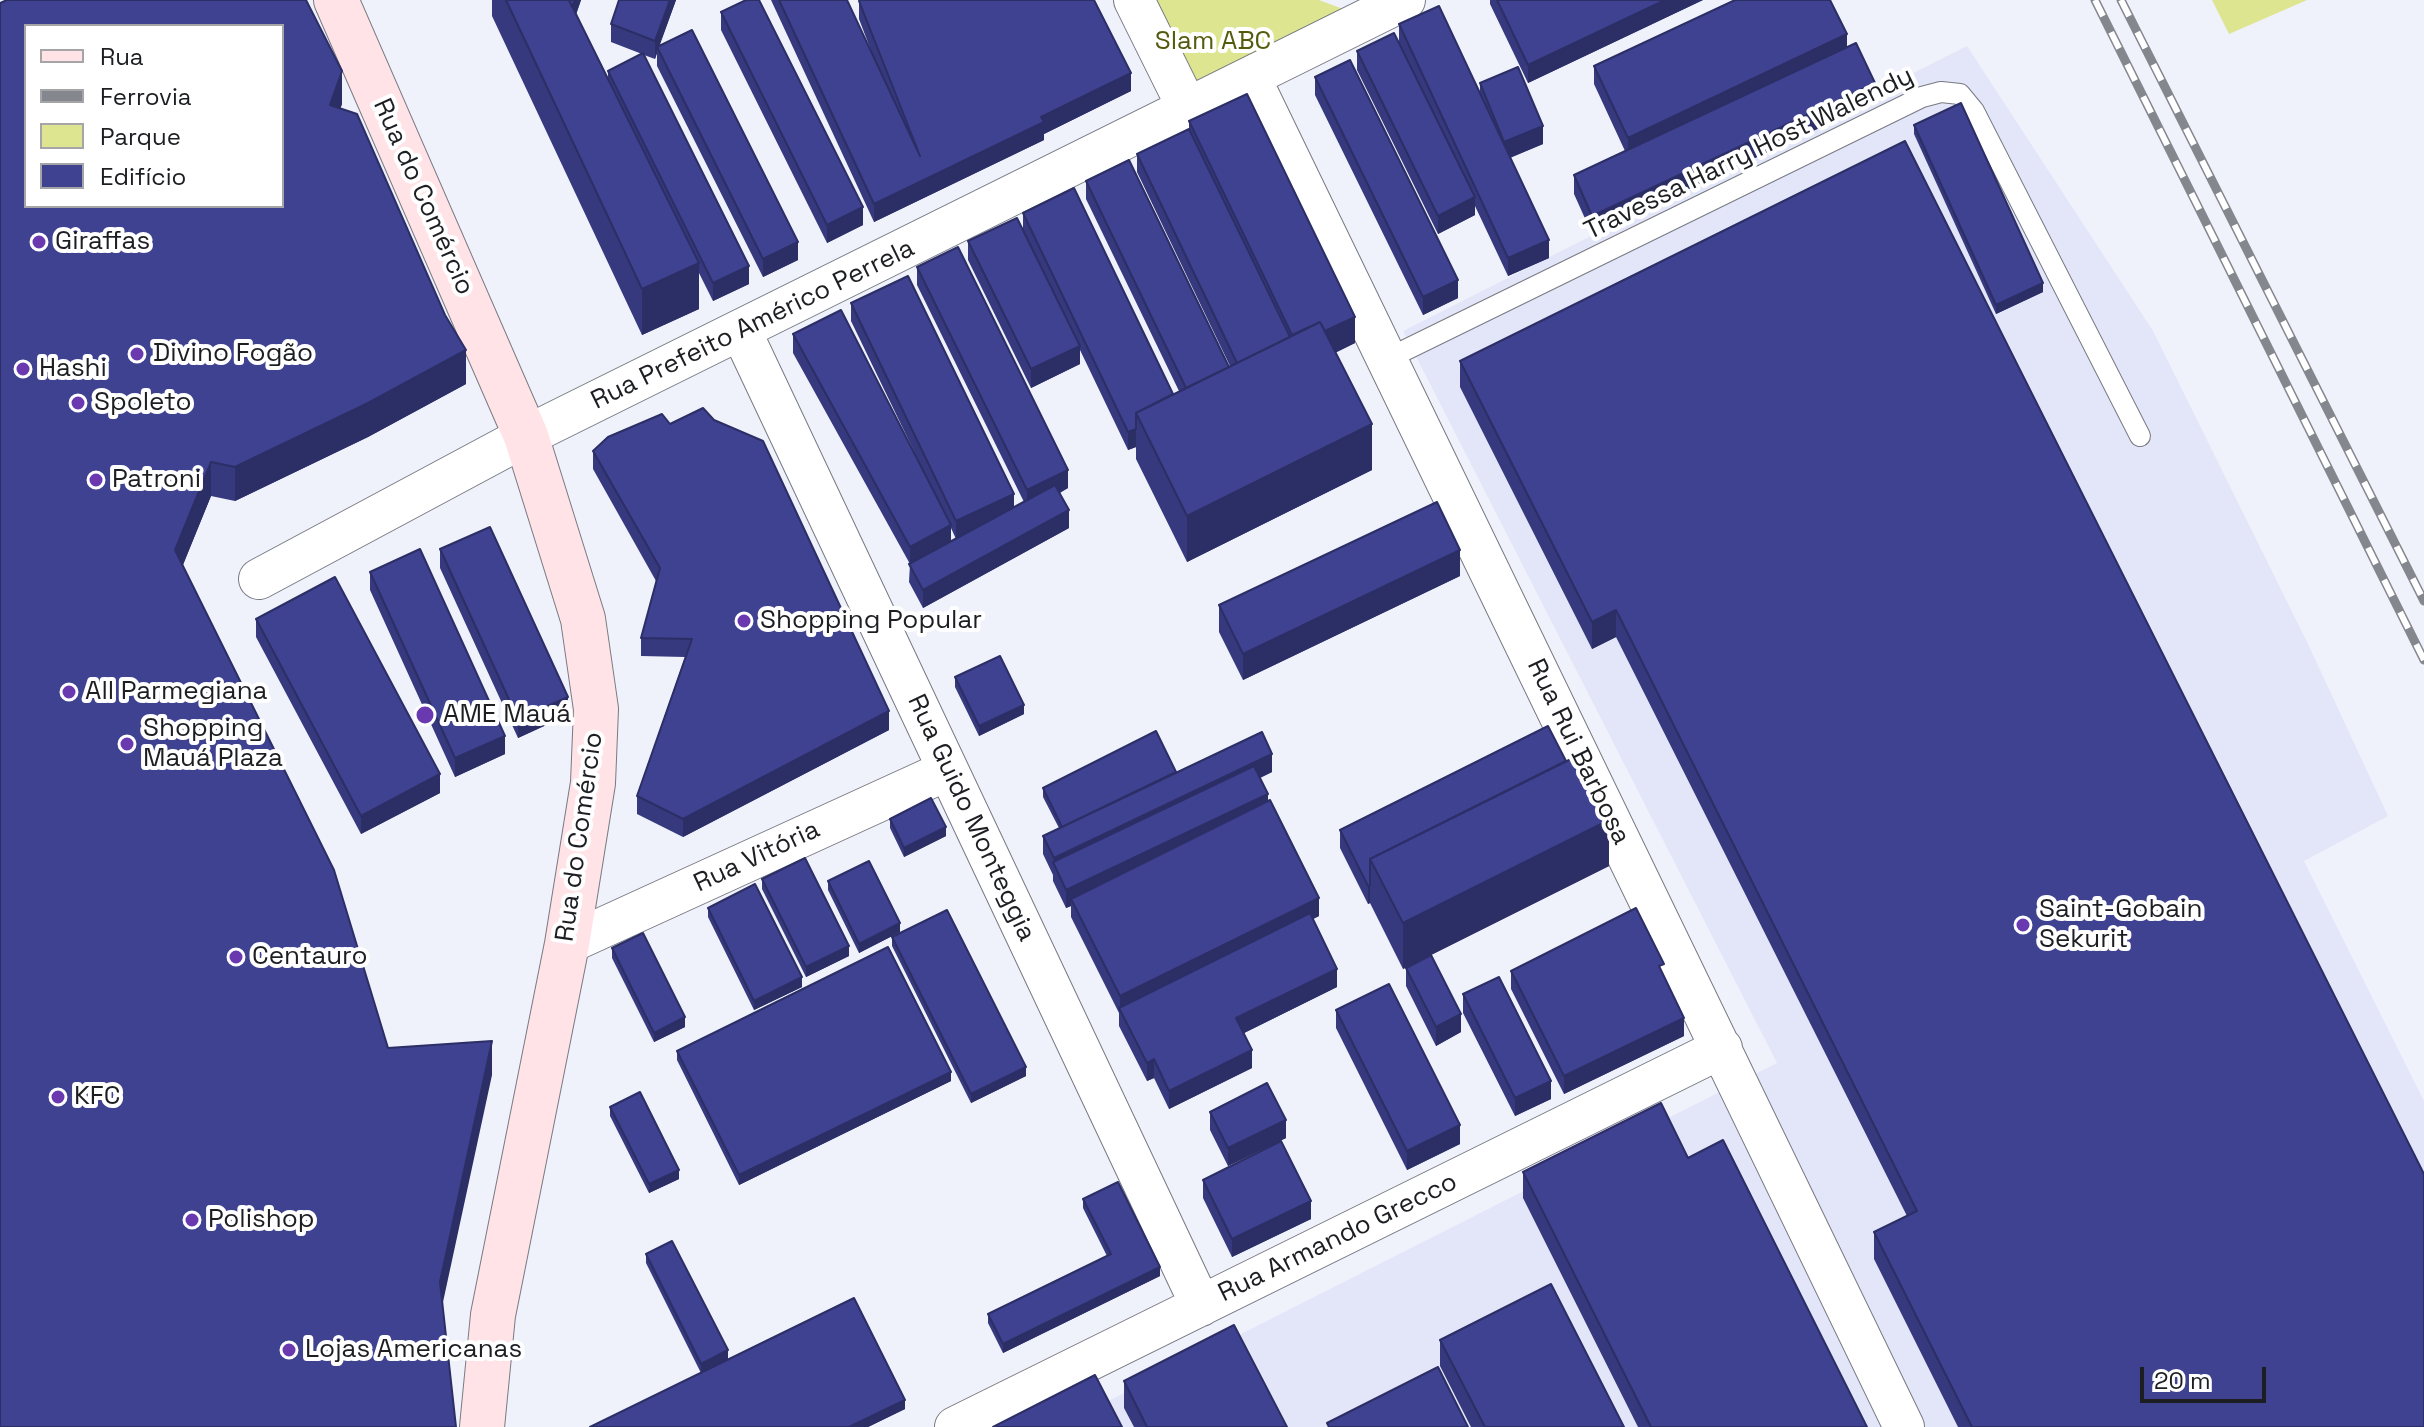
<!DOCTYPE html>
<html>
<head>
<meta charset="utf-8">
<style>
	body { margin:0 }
	#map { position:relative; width:2424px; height:1427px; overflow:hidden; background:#eff1fb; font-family:"Space Grotesk",sans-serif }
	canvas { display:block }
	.legend { position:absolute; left:24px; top:24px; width:260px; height:184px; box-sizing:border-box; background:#fff; border:2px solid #a5a5a7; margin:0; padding:10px 14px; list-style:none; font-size:24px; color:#1d1e22 }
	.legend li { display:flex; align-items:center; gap:16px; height:40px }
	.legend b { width:40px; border:2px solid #a5a5a7 }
	.scale { position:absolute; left:2140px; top:1367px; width:126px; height:36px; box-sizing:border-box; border:4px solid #1d1e22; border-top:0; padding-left:10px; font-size:24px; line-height:28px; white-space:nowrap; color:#1d1e22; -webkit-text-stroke:6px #fff; paint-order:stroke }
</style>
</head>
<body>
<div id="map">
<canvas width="2424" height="1427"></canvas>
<ul class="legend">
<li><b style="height:10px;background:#ffe3e6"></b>Rua</li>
<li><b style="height:10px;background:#85878e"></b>Ferrovia</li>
<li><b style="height:22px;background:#dde590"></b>Parque</li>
<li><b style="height:22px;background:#3f4291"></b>Edifício</li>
</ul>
<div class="scale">20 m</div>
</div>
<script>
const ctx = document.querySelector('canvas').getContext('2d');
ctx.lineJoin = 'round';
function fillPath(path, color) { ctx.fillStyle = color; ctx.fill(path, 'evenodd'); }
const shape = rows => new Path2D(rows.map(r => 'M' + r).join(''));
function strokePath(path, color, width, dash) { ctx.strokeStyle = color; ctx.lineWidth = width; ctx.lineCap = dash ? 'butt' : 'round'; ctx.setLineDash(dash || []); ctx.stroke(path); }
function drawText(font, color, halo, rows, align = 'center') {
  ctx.font = font + ' "Space Grotesk",sans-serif'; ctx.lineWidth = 8; ctx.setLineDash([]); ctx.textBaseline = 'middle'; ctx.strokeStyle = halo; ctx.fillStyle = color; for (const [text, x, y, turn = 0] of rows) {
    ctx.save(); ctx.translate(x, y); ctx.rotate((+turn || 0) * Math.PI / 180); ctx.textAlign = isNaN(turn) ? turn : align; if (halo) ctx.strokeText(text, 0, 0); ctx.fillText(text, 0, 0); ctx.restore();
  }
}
const built = shape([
	[1967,46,2153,331,2307,642,2388,816,2304,861,2424,1101,2424,1427,1057,1427,1777,1063,1403,331]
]);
const green = shape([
	[1145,0,1319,0,1359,15,1195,96],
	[2212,0,2307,0,2229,34]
]);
const lane = shape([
	[1387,359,1922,97,1941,92,1960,94,1974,111,2140,436]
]);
const street = shape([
	[1134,0,1188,109],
	[1251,79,1904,1427],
	[741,331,1201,1306],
	[259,579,526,436,1405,0],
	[567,944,948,770],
	[955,1427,1722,1048]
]);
const secondary = shape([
	[336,0,526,436,583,619,596,709,593,783,567,944,493,1315,482,1427]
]);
const rail = shape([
	[2095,0,2424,660],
	[2121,0,2424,601]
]);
const wall = shape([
	[7,0,342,104,340,108,466,384,368,437,235,501,211,496,183,565,388,1048,492,1075,0,1427],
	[492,0,581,0,576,15,608,79,608,71,642,54,611,42,611,24,619,0,676,0,659,46,798,260,763,277,657,66,657,53,655,59,644,55,749,284,713,301,699,273,699,309,642,335,492,16],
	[771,0,847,0,875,61,859,19,859,1,1131,91,1044,134,1044,140,874,222],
	[1490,0,1703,0,1528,83,1490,4],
	[721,12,863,225,827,243,721,30],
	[1399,24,1480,93,1480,83,1543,144,1510,158,1549,258,1508,276,1475,206,1475,215,1438,234,1357,70,1357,51,1399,42],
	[1847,47,1875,102,1592,234,1574,194,1574,175,1625,151,1594,84,1594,66],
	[1315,77,1458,298,1423,315,1315,95],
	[1189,121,1355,343,1335,353,1372,470,1187,562,1136,459,1136,447,1128,450,1080,350,1080,364,1031,388,968,260,968,241,1023,229,1023,213,1173,394,1179,391,1086,199,1086,181,1229,367,1230,366,1137,172,1137,154,1189,129],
	[1914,125,2043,292,1996,314,1914,134],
	[917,267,1068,488,1060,493,1069,528,923,608,909,582,910,564,793,353,793,334,925,474,851,321,851,303,1014,507,1024,502,917,285],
	[951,528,956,539,951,541],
	[1460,361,2424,1427,1958,1427,1874,1259,1874,1232,1907,1216,1616,637,1592,649,1460,387],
	[593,451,889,730,683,837,637,814,637,796,685,657,641,656,641,638,656,581,593,469],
	[440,549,568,715,518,738,440,568],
	[370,572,505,754,455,777,370,590],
	[1460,576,1243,680,1219,632,1219,605],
	[256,619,440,793,361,834,256,637],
	[955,677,1024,714,979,736,955,687],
	[1176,772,1272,772,1260,778,1268,801,1319,916,1313,919,1337,987,1244,1033,1252,1068,1169,1109,1154,1078,1147,1081,1119,1026,1119,1013,1071,917,1071,906,1066,908,1053,881,1053,875,1043,854,1043,836,1059,828,1043,797,1043,788],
	[890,819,946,836,904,857,890,828],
	[1340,830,1609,866,1431,955,1461,1032,1436,1046,1406,986,1406,968,1426,957,1403,969,1370,903,1368,904,1340,848],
	[762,879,849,956,806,977,762,889],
	[828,881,900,932,859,953,828,890],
	[708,908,802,987,754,1010,708,917],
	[892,937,1026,1076,971,1103,892,946],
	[612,948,685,1027,654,1042,612,958],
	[1511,971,1684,1036,1564,1094,1511,989],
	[1463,994,1551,1099,1515,1116,1463,1013],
	[1336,1010,1460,1144,1407,1170,1336,1028],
	[677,1051,951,1081,739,1185,677,1060],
	[610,1107,679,1179,649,1193,610,1116],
	[1210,1112,1286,1138,1228,1166,1210,1130],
	[1688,1158,1867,1427,1638,1427,1523,1198,1523,1172],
	[1203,1180,1311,1219,1232,1257,1203,1198],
	[1083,1199,1160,1276,1003,1353,988,1323,988,1314,1107,1256,1083,1208],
	[646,1254,728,1359,905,1409,868,1427,590,1427,701,1373,646,1263],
	[1440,1340,1624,1427,1471,1427,1440,1366],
	[1124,1381,1287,1427,1134,1427,1124,1408]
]);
const shadedWall = shape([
	[575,0,581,0,566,41,566,23],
	[670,0,676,0,658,50,657,47,657,53,655,59,655,41],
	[1665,0,1703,0,1528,83,1528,65],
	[1847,34,1847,53,1628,156,1628,138],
	[342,71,342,104,330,139,330,105],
	[1131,73,1131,91,1044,134,1044,140,874,222,874,204,1041,117],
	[1875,83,1875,102,1592,234,1592,216],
	[1543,126,1543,144,1504,160,1504,142],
	[1475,197,1475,215,1438,234,1438,216],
	[863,207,863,225,827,243,827,225],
	[1549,240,1549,258,1508,276,1508,258],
	[798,242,798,260,763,277,763,259],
	[699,263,699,309,642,335,642,289],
	[749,266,749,284,713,301,713,283],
	[1458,280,1458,298,1423,315,1423,297],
	[2043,283,2043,292,1996,314,1996,305],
	[1355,317,1355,343,1297,371,1297,345],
	[1080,346,1080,364,1031,388,1031,369],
	[466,350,466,384,368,437,235,501,235,467],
	[1372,424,1372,470,1187,562,1187,516],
	[1136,429,1136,447,1128,450,1128,432],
	[211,462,211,496,175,584,175,550],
	[1068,470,1068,488,1027,508,1027,490],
	[1014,494,1014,512,956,539,956,521],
	[1069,510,1069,528,923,608,923,590],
	[951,525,951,544,910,565,910,547],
	[1460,550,1460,576,1243,680,1243,654],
	[1616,610,1616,637,1592,649,1592,622],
	[568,697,568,715,518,738,518,719],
	[1024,705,1024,714,979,736,979,726],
	[889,711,889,730,683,837,683,819],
	[505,736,505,754,455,777,455,758],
	[1272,754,1272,772,1058,874,1054,864,1054,858],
	[440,774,440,793,361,834,361,816],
	[1268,794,1268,812,1071,899,1071,906,1066,908,1066,890],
	[1609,820,1609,866,1403,969,1403,923],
	[946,827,946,836,904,857,904,848],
	[1370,885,1370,903,1368,904,1368,886],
	[1319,898,1319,916,1122,1014,1120,1010,1120,996],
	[900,923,900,932,859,953,859,944],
	[849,946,849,956,806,977,806,967],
	[1337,969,1337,987,1236,1037,1236,1018],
	[802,977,802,987,754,1010,754,1001],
	[1461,1014,1461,1032,1436,1046,1436,1027],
	[685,1017,685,1027,654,1042,654,1033],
	[1684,1018,1684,1036,1564,1094,1564,1076],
	[492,1041,492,1075,440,1316,440,1282],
	[1252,1050,1252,1068,1169,1109,1169,1091],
	[1154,1059,1154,1078,1147,1081,1147,1063],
	[1026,1067,1026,1076,971,1103,971,1094],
	[951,1072,951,1081,739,1185,739,1175],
	[1551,1081,1551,1099,1515,1116,1515,1098],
	[1286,1120,1286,1138,1228,1166,1228,1148],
	[1460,1125,1460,1144,1407,1170,1407,1151],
	[679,1170,679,1179,649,1193,649,1184],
	[1311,1201,1311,1219,1232,1257,1232,1239],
	[1160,1267,1160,1276,1003,1353,1003,1344],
	[728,1350,728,1360,701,1373,701,1364],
	[905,1400,905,1409,868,1427,849,1427]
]);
const building = shape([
	[7,0,306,0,342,71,330,105,357,114,445,315,466,350,368,403,235,467,211,462,175,550,334,870,388,1048,492,1041,440,1282,456,1427,0,1427,0,3,7,0],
	[26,26,282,26,282,206,26,206,26,26],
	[506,0,569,0,699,263,642,289,506,0],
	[569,0,575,0,572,7,569,0],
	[619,0,670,0,655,41,611,24,619,0],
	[746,0,759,0,863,207,827,225,721,12,746,0],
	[779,0,847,0,920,156,859,1,860,0,1094,0,1131,73,1041,117,1044,122,874,204,779,0],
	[1497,0,1665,0,1528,65,1497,0],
	[1735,0,1830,0,1847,34,1628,138,1594,66,1735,0],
	[1439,6,1549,240,1508,258,1399,24,1439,6],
	[692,30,798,242,763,259,657,47,692,30],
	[1394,33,1475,197,1438,216,1357,51,1394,33],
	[1856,43,1875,83,1592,216,1574,175,1856,43],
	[643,53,749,266,713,283,608,71,643,53],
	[1350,60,1458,280,1423,297,1315,77,1350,60],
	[1518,67,1543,126,1504,142,1480,83,1518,67],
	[1247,94,1355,317,1325,331,1320,322,1292,335,1189,121,1247,94],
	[1961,103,2043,283,1996,305,1914,125,1961,103],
	[1189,129,1290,337,1237,363,1137,154,1189,129],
	[1905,141,2424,1174,2424,1427,1972,1427,1874,1232,1917,1211,1616,610,1592,622,1460,361,1905,141],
	[1129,160,1229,367,1186,388,1086,181,1129,160],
	[1074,188,1173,394,1136,413,1136,429,1128,432,1023,213,1074,188],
	[1017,218,1080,346,1031,369,968,241,1017,218],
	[958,247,1068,470,1027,490,917,267,958,247],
	[908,276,1014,494,956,521,851,303,908,276],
	[841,310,951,525,910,547,793,334,841,310],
	[1320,322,1372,424,1187,516,1136,413,1320,322],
	[703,408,714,420,763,441,889,711,683,819,637,796,692,639,641,638,660,568,593,451,608,437,662,414,670,424,703,408],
	[1055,485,1069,510,923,590,909,564,1055,485],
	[1437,502,1460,550,1243,654,1219,605,1437,502],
	[490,527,568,697,518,719,440,549,490,527],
	[420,549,505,736,455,758,370,572,420,549],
	[335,577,440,774,361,816,256,619,335,577],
	[1000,656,1024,705,979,726,955,677,1000,656],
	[1548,726,1566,761,1370,859,1370,885,1368,886,1340,830,1548,726],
	[1156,731,1176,772,1062,827,1043,788,1156,731],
	[1262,732,1272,754,1054,858,1043,836,1262,732],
	[1577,756,1609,820,1403,923,1370,859,1577,756],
	[1254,766,1268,794,1066,890,1053,862,1254,766],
	[931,798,946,827,904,848,890,819,931,798],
	[1270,800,1319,898,1120,996,1071,899,1270,800],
	[805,858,849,946,806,967,762,879,805,858],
	[869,861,900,923,859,944,828,881,869,861],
	[755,884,802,977,754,1001,708,908,755,884],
	[1636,908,1664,964,1659,966,1684,1018,1564,1076,1511,971,1636,908],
	[947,910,1026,1067,971,1094,892,937,947,910],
	[1310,913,1337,969,1236,1018,1252,1050,1169,1091,1154,1059,1147,1063,1119,1008,1310,913],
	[643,933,685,1017,654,1033,612,948,643,933],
	[888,947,951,1072,739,1175,677,1051,888,947],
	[1431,955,1461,1014,1436,1027,1406,968,1431,955],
	[1499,977,1551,1081,1515,1098,1463,994,1499,977],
	[1389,984,1460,1125,1407,1151,1336,1010,1389,984],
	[1267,1083,1286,1120,1228,1148,1210,1112,1267,1083],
	[640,1092,679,1170,649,1184,610,1107,640,1092],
	[1661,1103,1688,1158,1723,1140,1867,1427,1651,1427,1523,1172,1661,1103],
	[1281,1141,1311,1201,1232,1239,1203,1180,1281,1141],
	[1118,1182,1160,1267,1003,1344,988,1314,1111,1254,1083,1199,1118,1182],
	[672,1241,728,1350,701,1364,646,1254,672,1241],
	[1551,1284,1624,1427,1485,1427,1440,1340,1551,1284],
	[854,1298,905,1400,849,1427,590,1427,854,1298],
	[1234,1325,1287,1427,1147,1427,1124,1381,1234,1325],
	[1438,1367,1468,1427,1329,1427,1327,1423,1438,1367],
	[1095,1375,1122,1427,993,1427,1095,1375]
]);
const markers = [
	[39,242,8,"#6a39b0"],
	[137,354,8,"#6a39b0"],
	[23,369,8,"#6a39b0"],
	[78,403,8,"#6a39b0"],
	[96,480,8,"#6a39b0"],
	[744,621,8,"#6a39b0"],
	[69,692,8,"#6a39b0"],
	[425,715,10,"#6a39b0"],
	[127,744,8,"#6a39b0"],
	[2023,925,8,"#6a39b0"],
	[236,957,8,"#6a39b0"],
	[58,1097,8,"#6a39b0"],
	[192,1220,8,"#6a39b0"],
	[289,1350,8,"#6a39b0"]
];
const parkNames = [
	["Slam ABC",1213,42]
];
const streetNames = [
	["Travessa Harry Host Walendy",1749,154,-26],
	["Rua do Comércio",423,197,66],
	["Rua Prefeito Américo Perrela",753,325,-26],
	["Rua Rui Barbosa",1578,752,64],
	["Rua Guido Monteggia",971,818,65],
	["Rua do Comércio",580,837,-82],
	["Rua Vitória",757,857,-25],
	["Rua Armando Grecco",1338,1238,-26]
];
const poiNames = [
	["Giraffas",55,242],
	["Divino Fogão",153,354],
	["Hashi",39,369],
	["Spoleto",94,403],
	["Patroni",112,480],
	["Shopping Popular",760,621],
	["All Parmegiana",85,692],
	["AME Mauá",443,715],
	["Shopping",143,729],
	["Mauá Plaza",143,759],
	["Saint-Gobain",2039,910],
	["Sekurit",2039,940],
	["Centauro",252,957],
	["KFC",74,1097],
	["Polishop",208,1220],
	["Lojas Americanas",305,1350]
];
fillPath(built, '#e3e6f8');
fillPath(green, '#dde590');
strokePath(lane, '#787a83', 22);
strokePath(street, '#787a83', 42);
strokePath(secondary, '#787a83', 46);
strokePath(lane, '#fff', 20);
strokePath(street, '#fff', 40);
strokePath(secondary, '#ffe3e6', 44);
strokePath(rail, '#85878e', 9);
strokePath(rail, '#fff', 6, [18]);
fillPath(wall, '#36397d');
fillPath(shadedWall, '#2c2e66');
fillPath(building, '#3f4291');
strokePath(building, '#2c2e66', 2);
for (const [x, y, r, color] of markers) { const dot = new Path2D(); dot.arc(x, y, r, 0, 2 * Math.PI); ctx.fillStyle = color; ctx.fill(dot); strokePath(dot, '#fff', 3); }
drawText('26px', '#565a0d', '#fff', parkNames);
drawText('26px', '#1d1e22', '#fff', streetNames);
drawText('26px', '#1d1e22', '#fff', poiNames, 'left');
</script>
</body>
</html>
